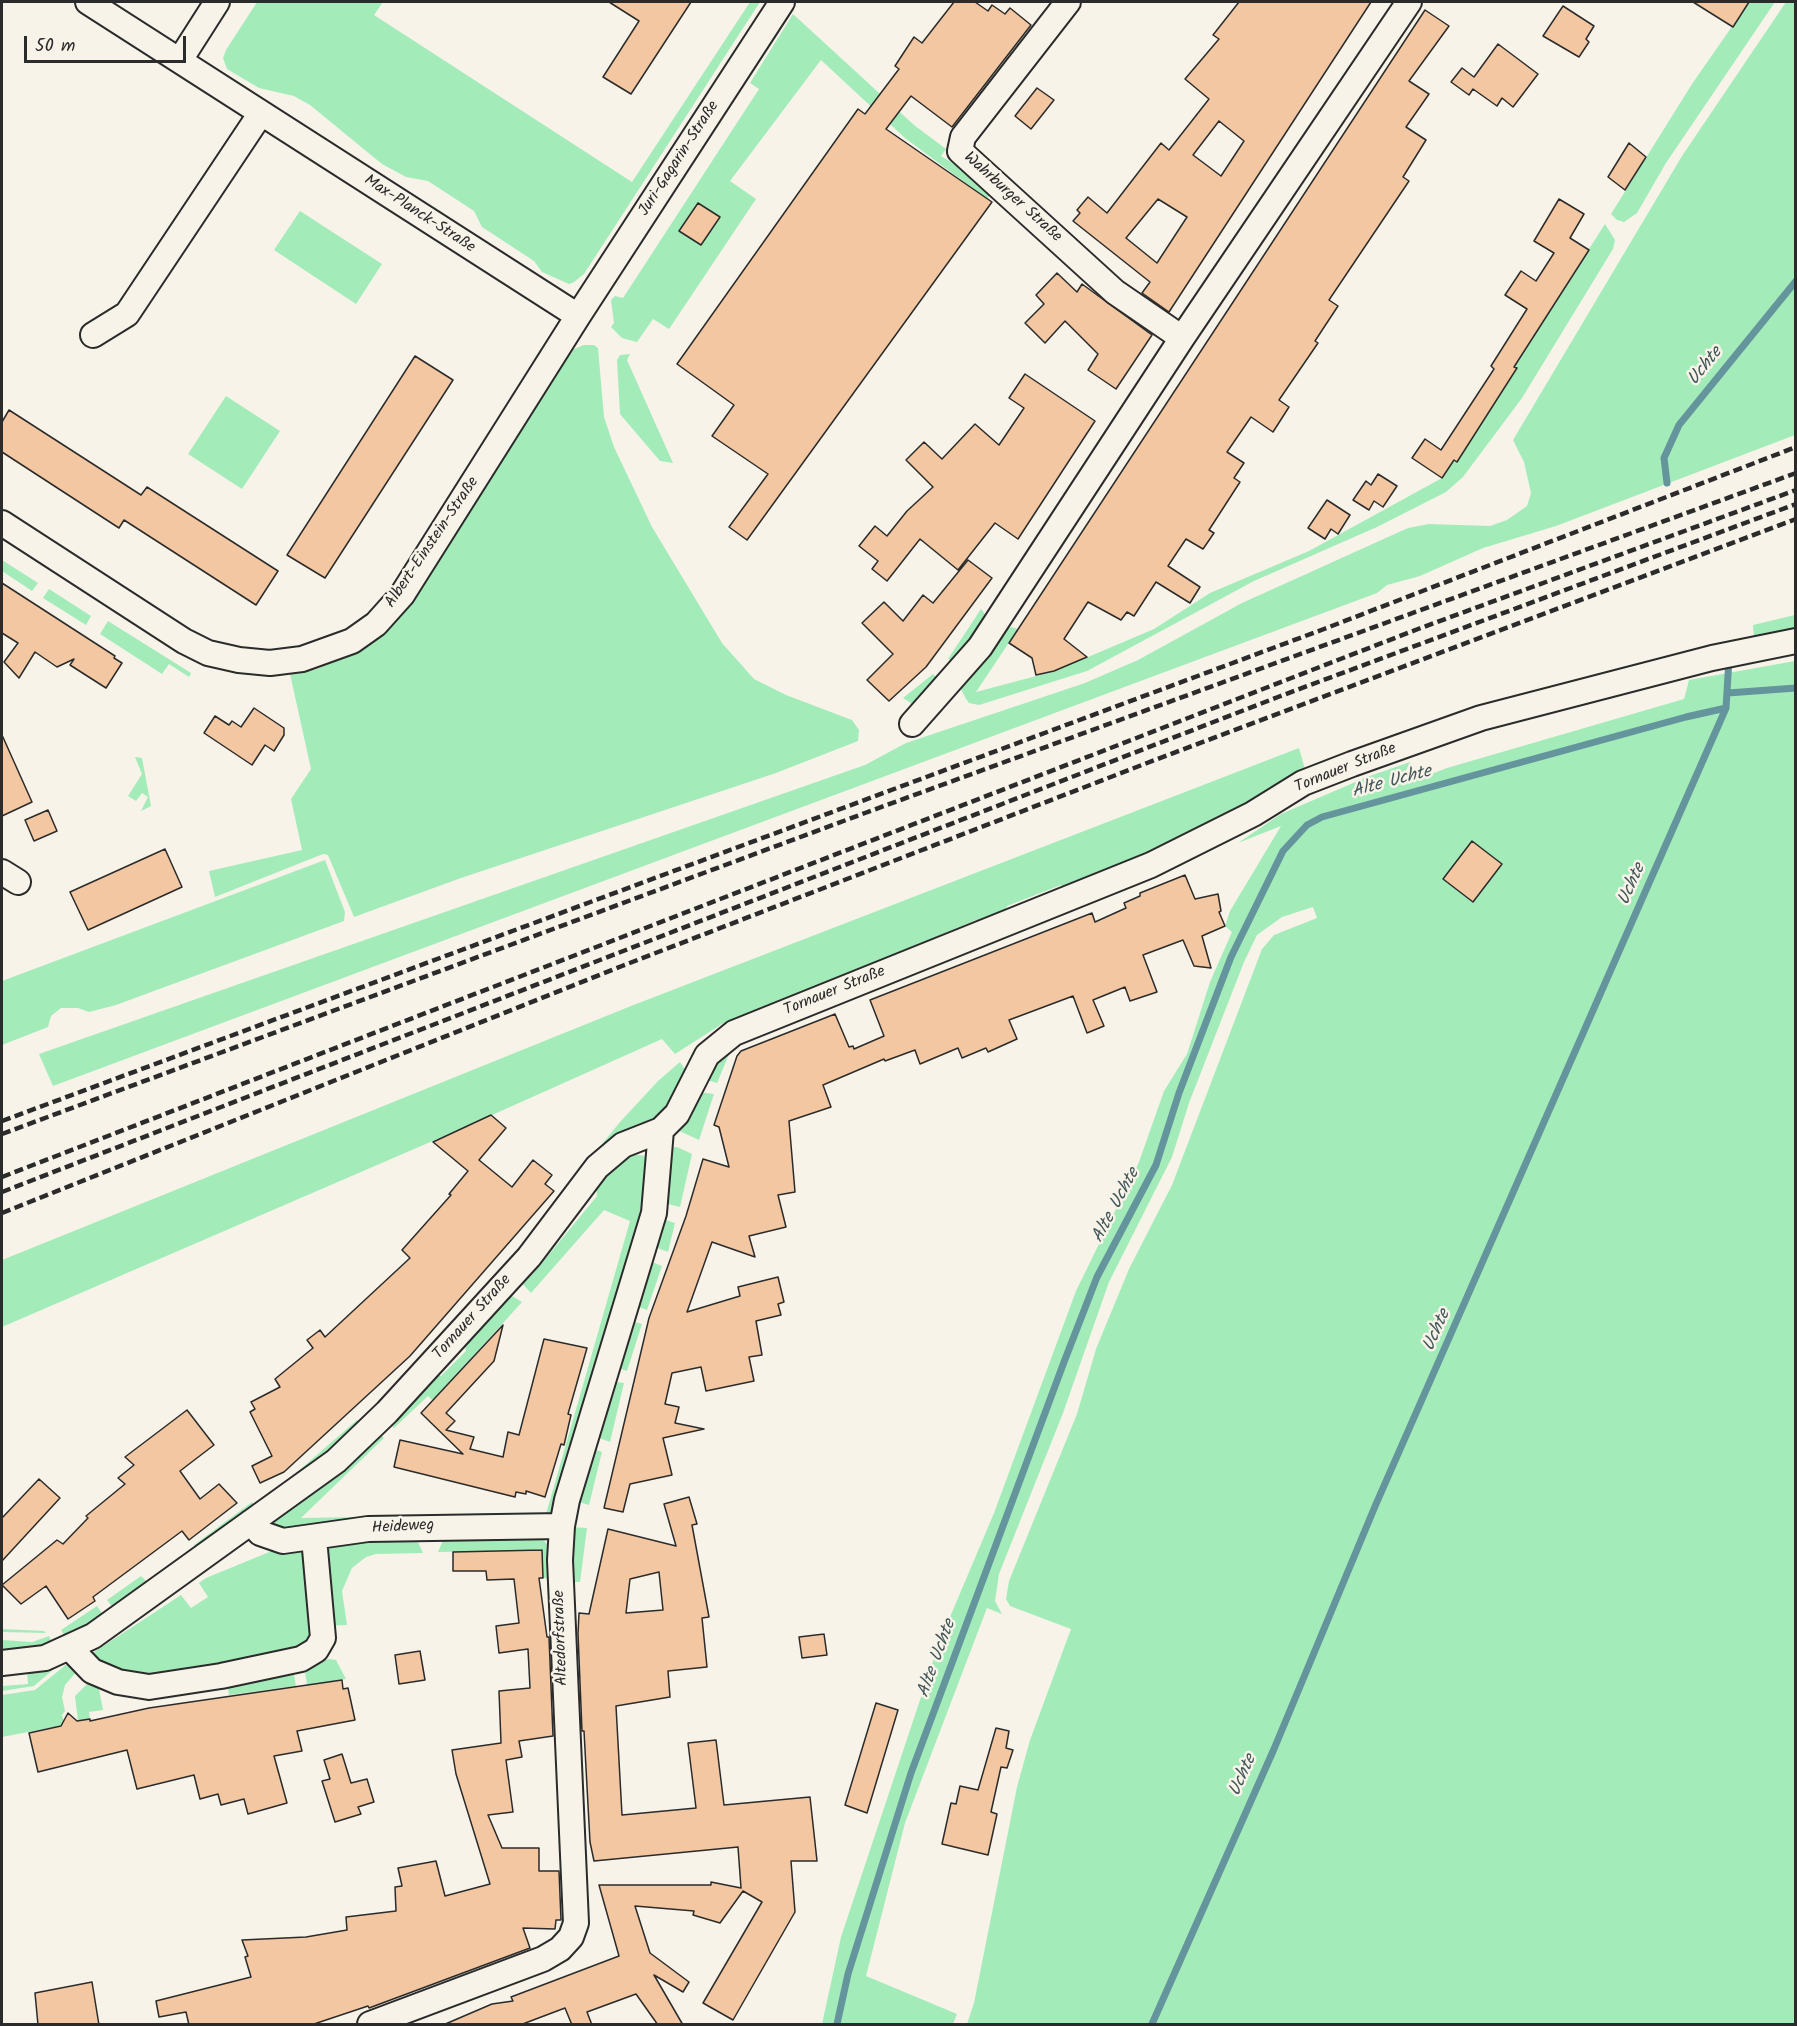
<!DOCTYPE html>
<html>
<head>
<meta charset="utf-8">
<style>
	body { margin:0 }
	#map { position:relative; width:1797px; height:2026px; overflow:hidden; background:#f7f3e8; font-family:Kalam,sans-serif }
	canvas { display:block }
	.frame { position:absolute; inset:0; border:3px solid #2b2b2b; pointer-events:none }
	.scale { position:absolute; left:24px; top:36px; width:162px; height:27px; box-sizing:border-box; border:3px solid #2b2b2b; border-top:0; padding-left:8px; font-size:18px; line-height:21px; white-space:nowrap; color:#2b2b2b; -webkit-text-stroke:4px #f7f3e8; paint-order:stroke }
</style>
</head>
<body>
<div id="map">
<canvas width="1797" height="2026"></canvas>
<div class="frame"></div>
<div class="scale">50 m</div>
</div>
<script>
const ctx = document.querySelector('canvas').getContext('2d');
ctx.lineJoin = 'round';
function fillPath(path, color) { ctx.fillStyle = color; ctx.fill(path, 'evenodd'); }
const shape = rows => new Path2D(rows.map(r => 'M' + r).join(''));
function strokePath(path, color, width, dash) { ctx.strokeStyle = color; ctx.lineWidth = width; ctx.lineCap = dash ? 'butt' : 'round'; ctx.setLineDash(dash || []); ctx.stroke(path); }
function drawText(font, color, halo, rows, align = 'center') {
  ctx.font = font + ' Kalam,sans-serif'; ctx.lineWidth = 5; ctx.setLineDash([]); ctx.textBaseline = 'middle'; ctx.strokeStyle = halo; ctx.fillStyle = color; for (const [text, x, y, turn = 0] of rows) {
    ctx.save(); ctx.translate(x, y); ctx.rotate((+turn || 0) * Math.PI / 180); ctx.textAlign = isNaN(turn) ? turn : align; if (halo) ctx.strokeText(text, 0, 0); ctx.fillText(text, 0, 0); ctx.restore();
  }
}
const green = shape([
	[257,2,383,2,374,15,632,182,750,2,760,2,584,274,574,282,569,284,542,272,534,261,482,227,474,211,428,181,406,177,382,164,310,105,294,96,259,88,227,69,223,58,226,50],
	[1749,2,1775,2,1666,163,1637,213,1624,222,1617,220,1611,214,1692,84],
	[1786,2,1796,2,1795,435,1556,526,1483,548,1420,576,1387,585,1377,593,53,1086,39,1054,865,765,906,743,1085,683,1138,660,1242,603,1408,528,1429,524,1490,526,1507,520,1527,506,1531,493,1524,462,1513,440,1682,156],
	[793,14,914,125,946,149,941,156,982,181,992,192,987,199,905,138,821,60,730,181,756,199,669,329,653,319,637,342,622,338,611,327,614,323,611,300,615,296,623,298,759,89,750,83],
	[300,211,382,264,356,304,274,250],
	[1605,224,1615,240,1613,249,1522,398,1463,477,1446,492,1377,527,1254,581,1087,671,979,705,969,703,966,699,961,689,963,681,1002,629,1011,627,1018,629,976,692,1055,671,1154,629,1210,593,1309,551,1442,478,1454,460,1457,462,1517,369,1514,366],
	[584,345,594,345,598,348,604,417,614,447,652,527,722,643,754,679,786,695,852,720,859,730,858,741,776,773,461,878,354,917,328,855,323,854,215,897,209,871,302,850,291,799,311,769,290,674,317,669,353,652,565,358,574,349],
	[630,354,627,360,673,463,660,461,620,414,617,360,620,355],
	[226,396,280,431,242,489,188,454],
	[2,560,38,583,32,591,2,571],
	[49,589,91,616,86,625,43,598],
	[981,609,988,618,956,662,948,659],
	[1795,615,1795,630,1754,639,1753,625],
	[108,621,191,673,189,677,169,664,162,674,100,634],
	[1795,661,1795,2024,967,2024,974,2003,1017,1787,1030,1740,1071,1629,1010,1606,1006,1599,1009,1581,1077,1414,1096,1349,1129,1269,1172,1185,1262,949,1274,935,1317,918,1313,907,1282,917,1257,935,1244,962,1189,1103,1172,1157,1109,1282,1063,1413,999,1574,995,1601,1002,1614,987,1608,905,1823,866,1976,957,2014,953,2024,822,2024,841,1937,939,1643,994,1513,1076,1291,1139,1162,1164,1091,1187,1054,1210,982,1232,932,1225,926,1230,911,1281,826,1238,843,1281,814,1367,777,1410,762,1405,773,1413,781,1447,768,1684,699,1689,680],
	[933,674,942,683,917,707,903,698],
	[1299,748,1306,773,1266,789,1261,805,1183,840,1066,892,1061,885,1007,906,1005,916,987,923,976,920,924,942,923,949,910,954,904,951,863,967,862,972,742,1021,741,1017,722,1024,675,1054,662,1039,472,1124,2,1327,2,1260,631,1006],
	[135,757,142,758,151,806,141,811,148,797,142,793,136,801,128,796,142,774],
	[325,860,345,912,344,921,116,1005,89,1012,78,1008,61,1008,51,1016,48,1027,2,1045,2,981],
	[732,1047,717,1083,704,1079,712,1064],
	[680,1062,688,1074,684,1084,659,1120,575,1177,620,1122,658,1081],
	[699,1092,714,1094,699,1140,675,1129],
	[677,1147,692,1154,680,1207,664,1203,667,1148],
	[630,1154,646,1156,651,1160,652,1188,555,1506,547,1518,526,1523,521,1514,546,1514,630,1221,604,1210,531,1293,520,1281,523,1277,532,1275,597,1196,596,1186,615,1164],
	[660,1218,675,1223,668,1252,652,1246],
	[647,1260,662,1266,647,1310,633,1305],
	[507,1296,512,1296,522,1302,442,1391,433,1401,428,1396,394,1428,388,1422,434,1375,441,1376,466,1351,464,1342],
	[628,1320,642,1324,627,1371,613,1366],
	[608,1381,624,1383,610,1442,591,1435],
	[357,1420,362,1424,300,1477,296,1473],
	[379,1433,384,1438,301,1518,479,1515,475,1523,274,1530,273,1519],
	[587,1447,602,1452,589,1505,572,1500],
	[252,1502,257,1508,198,1550,194,1545],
	[569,1527,587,1528,580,1582,568,1582],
	[534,1537,544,1540,552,1552,554,1579,543,1578,542,1550,438,1552,444,1538],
	[336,1540,417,1540,423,1553,376,1554,366,1557,352,1568,342,1591,347,1625,327,1626,325,1553,329,1544],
	[279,1548,305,1549,311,1645,163,1681,103,1670,91,1654,181,1595,191,1608,208,1597,199,1583,206,1578],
	[141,1576,149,1584,114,1609,107,1600],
	[97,1606,104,1616,68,1641,61,1630],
	[2,1629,44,1631,46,1633,2,1632],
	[49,1636,54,1646,2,1655,2,1640,32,1642],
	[329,1659,336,1660,346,1679,307,1685,304,1665],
	[61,1663,34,1686,2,1691,2,1686,28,1684,27,1670],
	[68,1663,79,1669,65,1685,62,1697,65,1711,62,1715,65,1725,2,1737,2,1695,35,1690],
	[293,1669,296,1686,229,1695,226,1679],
	[89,1682,98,1684,103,1710,89,1712,90,1719,78,1721,75,1696]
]);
const stream = shape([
	[1667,483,1664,458,1679,425,1796,281],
	[1728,693,1796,688],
	[837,2024,848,1974,911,1773,1064,1362,1097,1277,1156,1165,1179,1093,1231,957,1283,851,1307,825,1322,817,1686,717,1726,708],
	[1152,2024,1274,1749,1376,1504,1726,708,1729,659]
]);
const building = shape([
	[609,2,691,2,631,94,603,77,639,21,609,2],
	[954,2,975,2,988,11,992,5,1005,14,1010,8,1031,25,952,127,911,96,886,129,992,202,747,540,729,527,768,474,712,436,734,405,677,364,858,109,865,114,899,69,895,66,914,37,922,43,954,2],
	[1239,2,1371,2,1169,312,1142,293,1150,282,1073,221,1080,213,1077,210,1088,197,1107,213,1161,143,1169,150,1209,99,1185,79,1219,39,1213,35,1239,2],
	[1219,121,1244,141,1221,176,1193,155,1219,121],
	[1158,199,1187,217,1157,263,1126,238,1158,199],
	[1693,2,1749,2,1733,27,1693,2],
	[1563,6,1594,26,1586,39,1589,42,1579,57,1543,36,1563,6],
	[1425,10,1449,26,1409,81,1429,94,1406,127,1426,140,1403,177,1409,181,1329,300,1338,306,1315,341,1318,343,1279,400,1289,407,1273,432,1251,417,1227,452,1244,463,1234,478,1240,482,1209,530,1214,533,1203,549,1186,539,1168,566,1200,587,1190,603,1156,582,1134,616,1127,612,1121,620,1088,602,1064,639,1087,657,1054,671,1036,675,1032,658,1009,643,1425,10],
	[1498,44,1538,74,1513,107,1502,98,1497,106,1473,89,1469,95,1451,82,1462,68,1474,77,1498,44],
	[1037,88,1054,100,1031,129,1015,116,1037,88],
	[1629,143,1646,157,1625,190,1608,177,1629,143],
	[1559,199,1584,214,1570,238,1589,250,1514,367,1517,368,1457,462,1454,460,1442,478,1412,458,1425,439,1441,450,1494,369,1491,366,1527,309,1505,295,1521,271,1536,281,1554,253,1534,241,1559,199],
	[698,203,720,217,701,245,679,231,698,203],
	[1057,273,1077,292,1082,284,1152,335,1116,389,1088,370,1098,354,1065,321,1045,343,1025,323,1044,304,1036,295,1057,273],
	[415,356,453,380,325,578,287,555,415,356],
	[1025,374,1095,421,1018,539,995,523,958,570,920,539,887,581,872,569,878,561,859,546,875,526,887,536,907,511,933,487,906,460,924,442,942,459,975,424,999,445,1024,408,1009,398,1025,374],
	[9,410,141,495,147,487,278,571,256,605,124,520,119,528,2,452,2,422,9,410],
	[1378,474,1397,486,1383,507,1374,501,1369,510,1353,500,1366,481,1371,485,1378,474],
	[1327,500,1350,515,1338,534,1331,529,1325,539,1308,528,1327,500],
	[968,560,992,578,926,667,889,701,867,680,893,654,862,623,884,602,903,621,923,595,933,603,968,560],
	[2,583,115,656,114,658,122,663,106,688,70,665,74,659,57,667,35,652,19,678,4,662,18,643,2,633,2,583],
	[254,708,284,728,284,735,274,751,265,745,252,765,204,733,215,716,229,725,232,721,241,727,254,708],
	[2,735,32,802,2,816,2,735],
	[48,810,57,831,34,841,25,820,48,810],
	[1472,841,1502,864,1473,902,1443,879,1472,841],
	[165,849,182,887,88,930,70,892,165,849],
	[1185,875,1195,899,1218,894,1221,911,1219,912,1225,926,1202,936,1211,968,1194,966,1183,940,1143,955,1157,992,1130,1001,1125,987,1093,1000,1104,1026,1087,1033,1073,996,1009,1020,1017,1039,988,1052,986,1048,962,1058,958,1048,920,1064,915,1050,885,1061,884,1059,823,1085,831,1107,789,1121,795,1192,778,1195,786,1227,749,1236,755,1257,712,1242,687,1312,740,1296,738,1287,778,1277,784,1302,778,1304,781,1315,756,1321,762,1355,749,1357,754,1381,706,1391,701,1367,672,1373,665,1404,679,1407,675,1423,704,1429,663,1438,672,1475,630,1484,623,1512,604,1508,649,1318,686,1216,703,1159,729,1167,719,1127,714,1125,737,1056,741,1051,835,1014,849,1047,853,1046,854,1049,884,1036,870,1000,1092,913,1095,922,1126,908,1124,903,1140,896,1140,893,1185,875],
	[491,1115,506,1128,479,1160,512,1187,533,1160,552,1175,545,1184,554,1191,410,1356,284,1472,260,1483,252,1466,272,1456,250,1412,255,1409,251,1402,280,1387,275,1379,313,1348,307,1340,320,1330,325,1337,410,1258,402,1250,451,1195,449,1194,468,1171,433,1142,491,1115],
	[503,1325,494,1361,446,1413,455,1421,446,1430,474,1437,470,1449,503,1457,508,1432,519,1435,544,1339,587,1348,568,1414,571,1415,564,1445,561,1444,545,1497,526,1491,526,1494,516,1492,515,1497,394,1467,400,1440,463,1454,421,1413,503,1325],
	[187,1410,214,1445,180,1471,200,1499,219,1484,237,1503,189,1540,182,1531,93,1597,95,1601,68,1619,46,1586,21,1604,2,1585,57,1540,63,1544,88,1518,86,1516,125,1484,118,1478,134,1465,125,1457,187,1410],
	[39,1479,60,1498,2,1561,2,1518,39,1479],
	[689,1497,697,1524,692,1525,709,1617,702,1618,707,1667,668,1671,670,1697,616,1706,622,1815,696,1808,688,1743,716,1740,724,1805,810,1797,817,1861,791,1861,795,1912,733,2020,703,2003,762,1902,743,1891,720,1923,693,1915,694,1911,635,1906,650,1953,689,1982,683,1992,654,1975,683,2025,658,2025,636,1994,587,2012,592,2025,572,2025,565,2008,520,2025,443,2025,492,2004,513,2001,511,1997,619,1956,599,1885,711,1885,711,1882,741,1888,738,1847,594,1861,590,1842,584,1731,582,1731,578,1634,579,1613,589,1614,608,1529,676,1546,664,1504,689,1497],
	[659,1572,663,1610,626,1613,630,1579,659,1572],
	[542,1550,543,1578,539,1578,547,1637,549,1637,553,1736,519,1741,522,1757,506,1760,513,1812,488,1815,502,1848,539,1848,539,1871,559,1871,561,1920,556,1920,555,1929,523,1928,530,1948,369,2008,368,2006,311,2025,189,2025,186,2012,159,2017,156,2001,251,1977,245,1957,248,1956,242,1940,306,1937,347,1930,346,1917,396,1911,395,1887,402,1886,398,1868,436,1861,445,1896,490,1884,456,1774,452,1750,501,1743,499,1691,530,1688,528,1649,499,1653,496,1626,519,1623,514,1579,487,1580,486,1571,453,1571,453,1552,542,1550],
	[824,1634,827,1655,802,1658,799,1637,824,1634],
	[420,1651,425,1680,399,1684,395,1655,420,1651],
	[342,1680,343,1689,348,1688,355,1720,297,1731,302,1751,274,1756,287,1803,248,1814,244,1799,221,1805,218,1794,200,1799,194,1775,137,1789,127,1750,38,1772,29,1733,61,1726,68,1713,77,1721,90,1719,90,1721,149,1708,342,1680],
	[876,1703,898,1710,867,1813,845,1805,876,1703],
	[996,1728,1009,1731,1006,1748,1013,1750,1007,1768,1001,1767,991,1812,997,1814,988,1855,942,1844,951,1803,956,1804,960,1786,978,1790,996,1728],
	[342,1754,351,1783,367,1779,374,1802,358,1807,361,1814,335,1822,322,1781,330,1779,324,1760,342,1754],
	[92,1982,99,2025,38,2025,35,1993,92,1982]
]);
const minor = shape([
	[88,2,578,316],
	[1068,2,963,137,960,151,1115,292,1182,338],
	[180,60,217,2],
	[93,335,127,314,261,113],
	[2,523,184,641,208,653,239,660,270,663,302,659,352,641,376,624,402,595,578,316,782,2],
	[912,724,980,647,1182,338,1409,2],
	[2,872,18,882],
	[251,1522,260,1533,283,1541,368,1529,562,1526],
	[70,1648,92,1671,118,1682,149,1687,221,1676,301,1659,316,1650,323,1638,314,1538],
	[2,1663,45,1658,93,1636,336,1461,387,1412,529,1257,597,1167,623,1145,661,1130,677,1114,707,1055,734,1033,1151,865,1253,814,1303,783,1352,764,1481,718,1712,658,1796,641],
	[370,2024,543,1959,560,1949,571,1937,576,1923,560,1560,562,1526,567,1500,654,1213,661,1130]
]);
const rail = shape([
	[2,1121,1324,629,1796,447],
	[2,1134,865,813,1796,473],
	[2,1177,1418,629,1796,490],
	[2,1192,1278,697,1796,504],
	[2,1213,622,966,1147,763,1796,519]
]);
const streetNames = [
	["Juri-Gagarin-Straße",680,159,-57],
	["Wahrburger Straße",1012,198,42],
	["Max-Planck-Straße",419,215,33],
	["Albert-Einstein-Straße",433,543,-56],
	["Tornauer Straße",1346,769,-22],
	["Tornauer Straße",835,992,-22],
	["Tornauer Straße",473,1318,-48],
	["Heideweg",403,1528,-3],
	["Altedorfstraße",562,1638,-92]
];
const waterNames = [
	["Uchte",1706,367,-51],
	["Alte Uchte",1392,783,-15],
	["Uchte",1633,885,-66],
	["Alte Uchte",1117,1206,-62],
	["Uchte",1438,1331,-66],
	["Alte Uchte",938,1659,-70],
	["Uchte",1244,1776,-66]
];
fillPath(green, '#a3ecba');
strokePath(stream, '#65959c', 7);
fillPath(building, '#f2c7a1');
strokePath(building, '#2b2b2b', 1.5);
strokePath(minor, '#2b2b2b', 28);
strokePath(minor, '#f7f3e8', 24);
strokePath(rail, '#2b2b2b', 4.5, [9, 4.5]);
drawText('16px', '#2b2b2b', '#f7f3e8', streetNames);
drawText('italic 18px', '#43575a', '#f7f3e8', waterNames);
</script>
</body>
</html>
